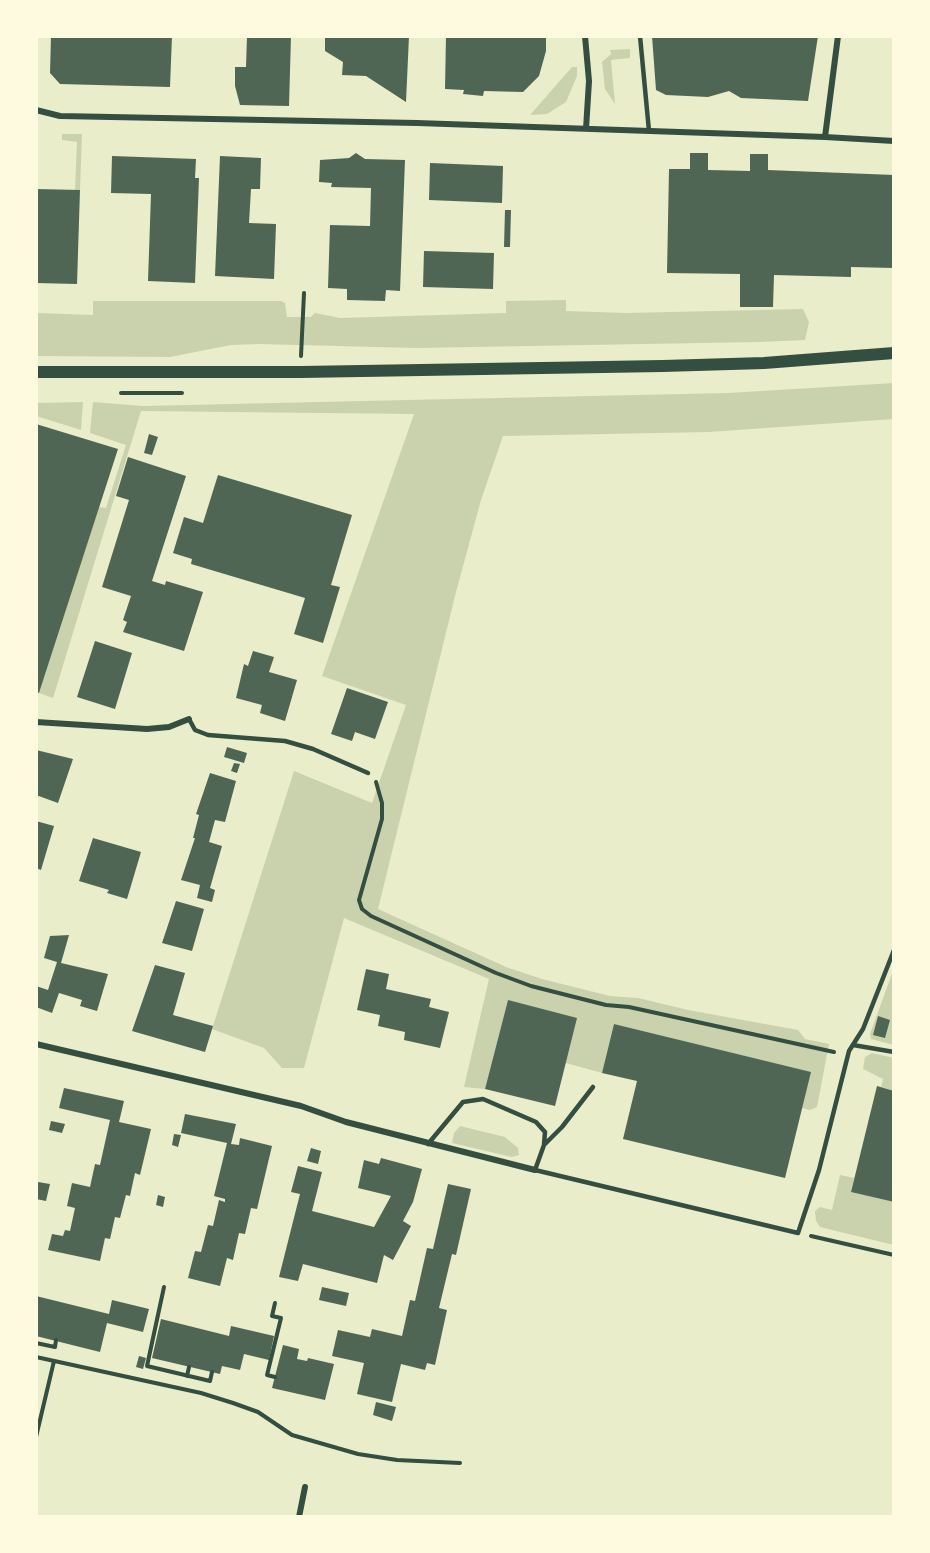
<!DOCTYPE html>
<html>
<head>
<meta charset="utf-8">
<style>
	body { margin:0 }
	#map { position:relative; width:930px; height:1553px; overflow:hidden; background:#e9edc9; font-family:"Sofia Sans Condensed",sans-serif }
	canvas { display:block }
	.frame { position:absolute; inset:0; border:38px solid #fefae0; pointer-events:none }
</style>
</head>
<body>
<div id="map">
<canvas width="930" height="1553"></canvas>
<div class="frame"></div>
</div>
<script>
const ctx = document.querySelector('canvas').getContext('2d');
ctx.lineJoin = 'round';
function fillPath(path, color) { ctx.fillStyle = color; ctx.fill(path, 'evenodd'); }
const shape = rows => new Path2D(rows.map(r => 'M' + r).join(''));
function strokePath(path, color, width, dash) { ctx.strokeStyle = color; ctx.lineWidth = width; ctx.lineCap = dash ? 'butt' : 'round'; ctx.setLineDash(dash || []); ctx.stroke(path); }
const green = shape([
	[630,49,630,58,611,60,615,104,605,89,602,62,611,54,610,50],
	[572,67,577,67,577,76,566,102,547,114,530,115],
	[62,134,82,134,80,190,75,191,77,142,62,140],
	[566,300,566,311,626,313,803,309,809,322,805,340,759,342,416,348,259,344,231,345,170,357,36,356,36,313,93,315,93,301,281,301,285,303,287,317,311,317,315,313,340,318,506,313,506,301],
	[894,383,894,419,709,432,503,436,481,500,456,592,378,909,506,967,542,979,610,996,638,998,688,1010,798,1030,805,1039,829,1044,817,1107,810,1110,802,1108,810,1072,614,1024,602,1073,566,1063,508,1000,485,1089,464,1087,489,979,344,918,304,1068,282,1068,264,1048,212,1029,294,771,372,803,406,705,322,676,414,414,141,411,53,698,39,693,99,507,106,508,126,445,90,433,93,402,143,406,408,400,728,393],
	[83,402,81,430,36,416,36,403],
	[894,968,892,1036,894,1045,871,1039,870,1034],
	[872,1053,894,1058,894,1091,881,1087,883,1079,863,1069,865,1057],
	[460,1126,505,1137,518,1148,519,1155,512,1157,452,1143,454,1133],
	[840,1175,854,1178,851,1192,894,1202,894,1245,820,1227,816,1221,815,1211,820,1207,832,1210]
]);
const building = shape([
	[51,36,172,36,170,87,60,84,50,73],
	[247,36,291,36,289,106,240,105,235,86,235,67,246,67],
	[325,36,409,36,406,102,366,76,342,75,343,62,325,51],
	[446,36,546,36,546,51,539,76,523,92,484,91,483,96,463,94,464,90,445,89],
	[652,36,818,36,808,101,741,98,729,91,708,97,666,95,656,90],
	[356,153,365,159,405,160,400,291,386,290,385,301,347,300,347,289,328,288,330,225,370,226,371,188,331,187,332,183,319,182,320,160,349,158],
	[690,153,708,153,708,170,750,171,750,154,768,154,768,170,894,175,894,268,851,267,851,277,774,275,773,307,740,307,740,274,667,273,669,169,690,169],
	[112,156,196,159,195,178,199,178,195,283,148,281,151,194,111,193],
	[220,156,261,158,260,189,251,189,249,223,276,224,274,279,215,276],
	[430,163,503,166,502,203,429,200],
	[36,189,80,190,77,284,36,283],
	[505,210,511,210,510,247,504,247],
	[424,251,494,253,493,289,423,287],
	[36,424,118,449,39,693,36,692],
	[149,434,158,437,152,455,144,453],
	[128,457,186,476,152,581,165,585,166,581,203,592,184,651,123,632,127,622,123,620,131,596,102,587,129,500,116,496],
	[218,475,352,515,331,585,340,587,323,643,294,634,305,598,191,564,192,559,173,553,184,517,203,523],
	[95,641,132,653,115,709,77,697],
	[253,651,274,657,269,672,297,680,285,721,260,713,262,705,236,698,244,664,248,666],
	[347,688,388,702,375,739,355,732,352,741,331,734],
	[227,747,247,753,244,763,224,757],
	[36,750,73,759,58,803,36,795],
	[234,763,240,764,237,773,231,771],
	[210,773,236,781,225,822,215,820,209,842,222,846,210,888,215,890,212,902,197,898,200,885,181,880,195,838,193,838,199,815,196,814],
	[36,821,54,826,41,870,36,868],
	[93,838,141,852,127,899,107,893,109,890,79,881],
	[176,901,204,909,192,951,162,943],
	[69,935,61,963,108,974,97,1011,80,1006,82,1000,59,993,52,1013,36,1007,36,986,48,990,57,962,44,958,50,936],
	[155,965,185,973,173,1015,213,1026,205,1052,132,1031],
	[366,969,389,974,386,989,431,999,429,1007,449,1012,440,1048,404,1040,405,1032,378,1026,380,1015,357,1010],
	[508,1000,577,1018,555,1106,485,1089],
	[878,1016,890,1020,885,1038,873,1035],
	[614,1024,811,1072,785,1178,623,1139,637,1081,602,1073],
	[877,1086,894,1091,894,1202,851,1192],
	[64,1088,124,1101,119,1122,151,1129,140,1175,135,1173,130,1196,126,1195,120,1218,115,1217,110,1239,105,1238,100,1261,48,1250,52,1234,63,1236,65,1230,70,1231,75,1208,67,1206,72,1183,90,1187,95,1164,100,1165,110,1120,59,1108],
	[185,1114,236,1124,231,1144,239,1145,240,1138,272,1146,257,1209,251,1208,245,1234,239,1233,233,1260,227,1258,220,1286,188,1278,195,1251,201,1252,208,1225,213,1226,219,1200,225,1202,225,1199,214,1196,227,1143,181,1133],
	[51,1121,65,1124,62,1133,49,1130],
	[174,1134,181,1135,178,1147,172,1145],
	[311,1148,321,1151,318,1164,307,1161],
	[381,1158,422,1169,413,1202,403,1221,411,1226,393,1260,384,1255,377,1283,303,1264,298,1281,279,1277,300,1194,291,1192,298,1166,322,1172,312,1211,374,1227,391,1196,358,1188,364,1160,379,1164],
	[38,1182,50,1184,46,1201,36,1199],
	[448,1184,471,1189,456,1255,452,1254,439,1308,447,1310,435,1365,427,1363,425,1370,401,1364,392,1402,357,1394,364,1363,332,1356,338,1330,370,1337,372,1329,402,1336,410,1300,415,1301,427,1248,433,1249],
	[158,1195,165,1197,163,1207,156,1205],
	[322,1287,349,1293,346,1306,319,1300],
	[36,1296,109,1314,112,1300,149,1309,143,1332,107,1323,100,1352,36,1336],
	[161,1319,229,1336,231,1326,274,1336,269,1360,244,1354,240,1370,222,1366,220,1374,152,1358],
	[283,1345,299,1349,297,1359,307,1361,308,1358,334,1364,325,1400,272,1388],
	[139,1356,146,1358,143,1369,136,1367],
	[376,1402,396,1407,392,1421,373,1415]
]);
const path = shape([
	[301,356,304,293],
	[121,393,182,393],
	[376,782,382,803,382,819,359,900,362,909,371,916,496,973,531,986,606,1005,629,1007,834,1052],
	[811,1236,894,1255],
	[164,1287,147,1366,210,1381,212,1372],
	[275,1303,272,1316,281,1318,267,1375,275,1377],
	[36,1343,55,1347,56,1340],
	[36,1357,201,1393,233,1403,258,1412,292,1435,358,1454,397,1460,460,1463],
	[187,1376,189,1367],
	[36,1437,54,1361]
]);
const service = shape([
	[640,36,649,131],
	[189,719,195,730,208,735,285,741,313,749,368,773],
	[853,1045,894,1052],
	[428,1144,463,1102,483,1099,536,1122,545,1132,544,1145,535,1170,798,1233,819,1170,849,1051,863,1029,894,950],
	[544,1145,562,1127,593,1087]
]);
const minor = shape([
	[585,36,589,81,586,129],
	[36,110,60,116,417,123,825,137,838,36],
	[825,137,894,141],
	[36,722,147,729,169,727,189,719],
	[36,1044,301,1106,346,1122,535,1170],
	[299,1517,305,1487]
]);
const secondary = shape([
	[36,372,301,372,663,366,764,363,894,353]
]);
fillPath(green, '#cad2ad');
fillPath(building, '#4f6655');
strokePath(path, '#344e41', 4);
strokePath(service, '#344e41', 4.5);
strokePath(minor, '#344e41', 6);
strokePath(secondary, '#344e41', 12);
</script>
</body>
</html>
